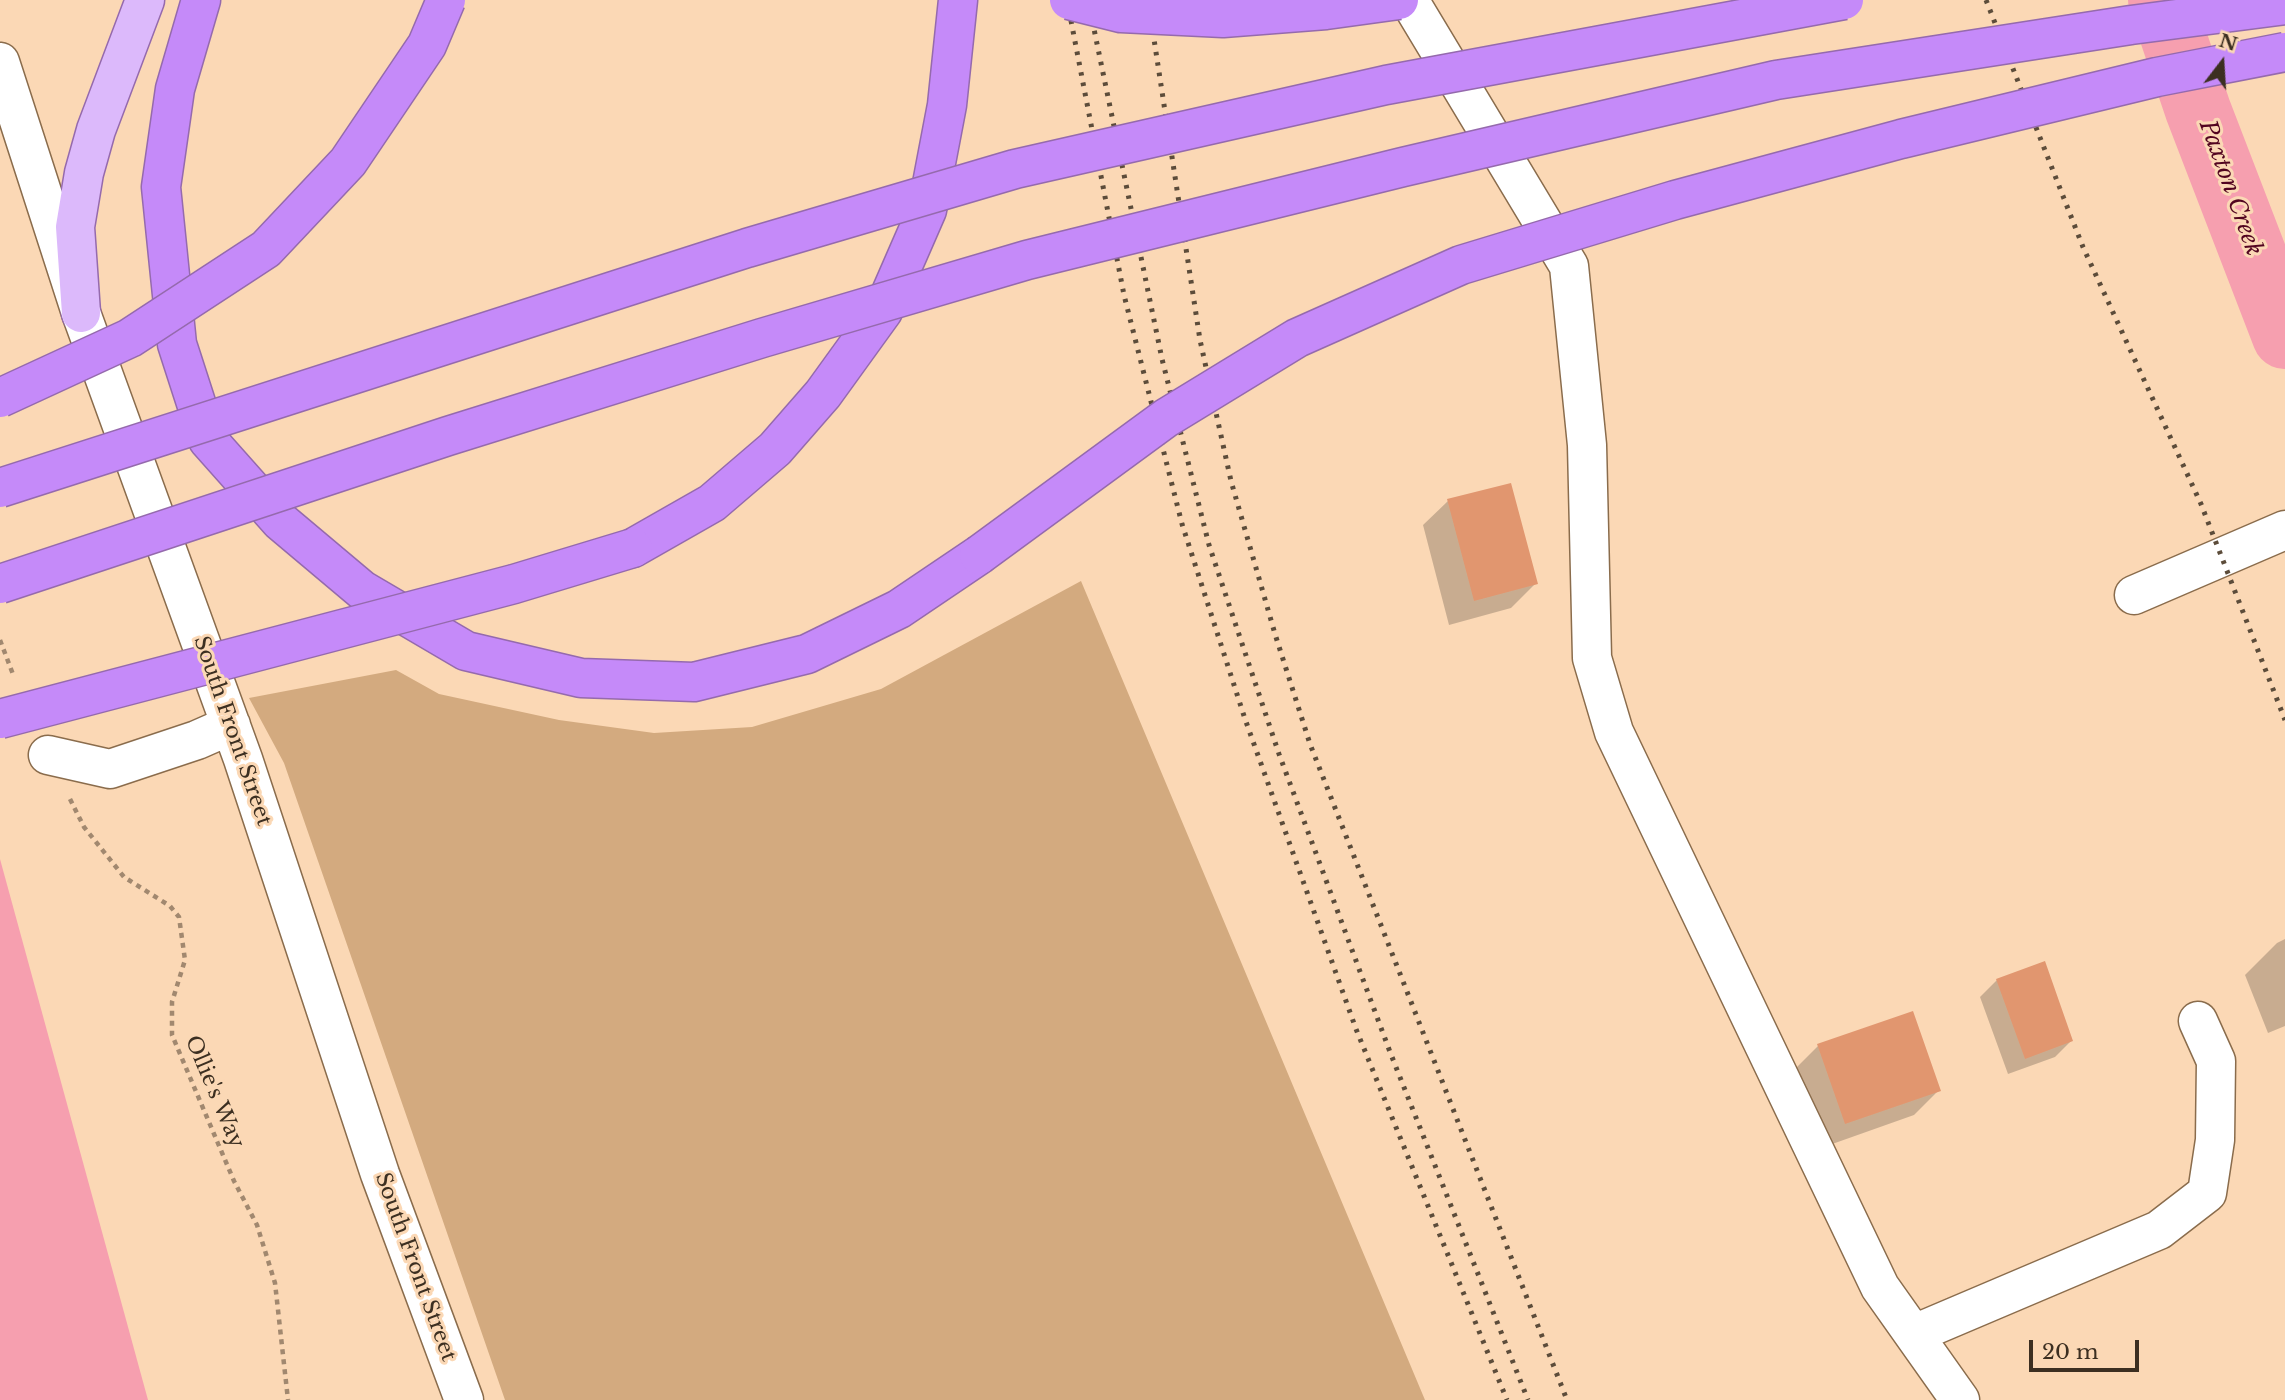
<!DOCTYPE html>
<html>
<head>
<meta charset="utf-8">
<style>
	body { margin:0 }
	#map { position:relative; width:2285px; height:1400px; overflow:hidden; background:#fbd8b5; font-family:"Libre Baskerville",serif }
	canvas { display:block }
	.north { position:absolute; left:2187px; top:28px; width:70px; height:70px; -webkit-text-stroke:5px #fbd8b5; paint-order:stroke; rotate:17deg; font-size:19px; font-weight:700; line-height:28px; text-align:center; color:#3c2f21 }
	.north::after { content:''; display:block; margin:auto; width:24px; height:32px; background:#3c2f21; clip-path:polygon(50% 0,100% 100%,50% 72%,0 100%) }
	.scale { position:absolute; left:2029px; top:1340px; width:110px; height:32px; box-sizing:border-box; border:4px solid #3c2f21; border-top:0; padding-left:9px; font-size:21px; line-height:24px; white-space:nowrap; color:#3c2f21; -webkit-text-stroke:5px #fbd8b5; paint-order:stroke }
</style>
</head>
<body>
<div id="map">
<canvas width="2285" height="1400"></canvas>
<div class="north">N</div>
<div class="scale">20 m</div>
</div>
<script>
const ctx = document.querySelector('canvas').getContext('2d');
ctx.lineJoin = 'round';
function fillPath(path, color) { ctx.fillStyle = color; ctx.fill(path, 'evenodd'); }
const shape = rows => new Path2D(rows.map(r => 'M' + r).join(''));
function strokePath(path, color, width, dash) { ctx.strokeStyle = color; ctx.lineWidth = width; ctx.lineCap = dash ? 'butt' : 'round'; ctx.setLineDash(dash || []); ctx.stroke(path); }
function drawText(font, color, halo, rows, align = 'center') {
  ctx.font = font + ' "Libre Baskerville",serif'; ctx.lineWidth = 6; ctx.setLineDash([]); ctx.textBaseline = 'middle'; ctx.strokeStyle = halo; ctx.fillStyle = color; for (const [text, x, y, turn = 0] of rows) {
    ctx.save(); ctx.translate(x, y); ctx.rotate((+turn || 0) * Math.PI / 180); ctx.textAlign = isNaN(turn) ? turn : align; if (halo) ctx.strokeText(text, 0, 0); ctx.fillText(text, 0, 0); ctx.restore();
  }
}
const green = shape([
	[1081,581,1425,1400,505,1400,284,763,249,698,396,670,439,694,559,720,654,733,752,727,881,689]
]);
const water = shape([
	[0,859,148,1400,0,1400]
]);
const shadow = shape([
	[1448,501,1536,583,1511,608,1449,625,1423,525],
	[2285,939,2285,1026,2268,1033,2245,975,2277,943],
	[1997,980,2071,1041,2055,1057,2008,1074,1980,997],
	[1818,1046,1939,1090,1914,1115,1821,1148,1794,1070]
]);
const river = shape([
	[2161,0,2198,110,2285,336]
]);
const building = shape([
	[1511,483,1538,584,1474,601,1447,499],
	[2045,961,2073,1041,2025,1059,1996,979],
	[1913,1011,1941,1091,1845,1124,1817,1044]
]);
const path = shape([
	[0,640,14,677],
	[70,799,84,827,124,877,170,906,179,917,185,960,172,1002,172,1035,234,1181,257,1225,275,1283,288,1400]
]);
const minor = shape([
	[1409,0,1569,266,1587,445,1592,658,1614,732,1880,1287,1960,1400],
	[0,62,81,313,243,759,380,1174,464,1400],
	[2134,595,2285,530],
	[48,755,110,769,197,740,231,725],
	[1914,1334,2159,1230,2207,1193,2215,1140,2216,1061,2198,1021]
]);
const major = shape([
	[81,313,75,227,84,173,96,130,145,0]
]);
const highway = shape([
	[201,0,175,89,161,187,177,344,208,440,280,521,362,590,466,651,581,678,694,682,807,654,899,609,979,555],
	[633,548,712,503,775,449,823,394,883,311,927,210,947,105,958,0]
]);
const rail = shape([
	[1067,0,1124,295,1182,524,1245,719,1356,1029,1507,1400],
	[1088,0,1162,359,1209,545,1279,754,1390,1052,1528,1400],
	[1148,0,1200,340,1231,481,1275,634,1310,744,1567,1400],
	[1986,0,2083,247,2201,504,2285,720]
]);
const highwayBridge = shape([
	[1069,0,1121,13,1223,18,1326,10,1399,0],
	[0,398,130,338,266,249,348,162,427,45,446,0],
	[0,488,747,248,1015,169,1386,85,1844,0],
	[979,555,1166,418,1297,338,1461,265,1675,200,1901,139,2157,77,2285,52],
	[0,584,448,436,762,338,1027,260,1403,167,1776,80,2131,25,2285,5],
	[0,719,514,584,633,548]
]);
const streetNames = [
	["South Front Street",232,731,71],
	["Ollie's Way",214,1092,67],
	["South Front Street",415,1267,70]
];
const waterNames = [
	["Paxton Creek",2230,188,70]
];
fillPath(green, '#d3aa7f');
fillPath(water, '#f69faf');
fillPath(shadow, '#0003');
strokePath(river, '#f69faf', 66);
fillPath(building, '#e1966f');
strokePath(minor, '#8a6c4c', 41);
strokePath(major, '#956aad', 41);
strokePath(highway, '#956aad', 41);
strokePath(path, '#a1886f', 4.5, [5, 5]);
strokePath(minor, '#fff', 38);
strokePath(major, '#dcb9fb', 38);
strokePath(highway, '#c58af9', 38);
strokePath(rail, '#5c4c3a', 5, [3.5, 7]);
strokePath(highwayBridge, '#956aad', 41, []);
strokePath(highwayBridge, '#c58af9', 38);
drawText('21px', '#3c2f21', '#fbd8b5', streetNames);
drawText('italic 23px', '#520420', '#fbd8b5', waterNames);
</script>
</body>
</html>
